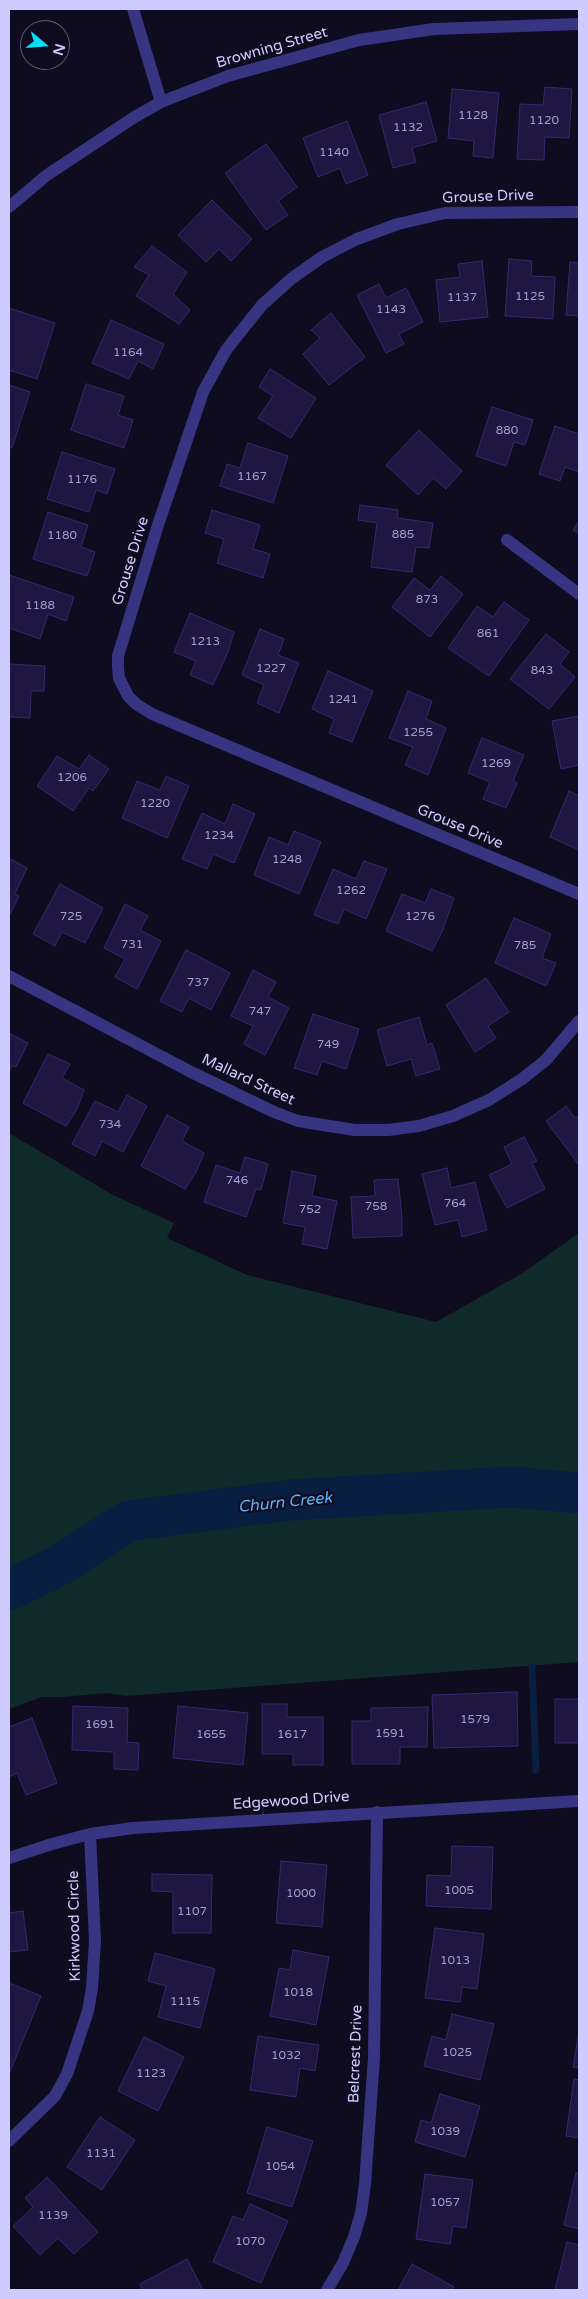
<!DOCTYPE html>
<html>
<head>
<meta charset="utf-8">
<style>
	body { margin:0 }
	#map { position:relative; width:588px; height:2299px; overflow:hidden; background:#0f0c20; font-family:"Varela Round",sans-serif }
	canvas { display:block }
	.frame { position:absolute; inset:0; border:10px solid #d0cbff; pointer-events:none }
	.north { position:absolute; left:20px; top:20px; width:50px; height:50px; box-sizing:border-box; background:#0f0c20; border:1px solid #5c5879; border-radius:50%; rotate:108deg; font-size:14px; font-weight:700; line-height:20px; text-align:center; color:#d0cbff }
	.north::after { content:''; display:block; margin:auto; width:18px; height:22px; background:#00e1f6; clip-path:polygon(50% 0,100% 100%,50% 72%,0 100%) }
</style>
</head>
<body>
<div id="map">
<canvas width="588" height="2299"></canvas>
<div class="frame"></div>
<div class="north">N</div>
</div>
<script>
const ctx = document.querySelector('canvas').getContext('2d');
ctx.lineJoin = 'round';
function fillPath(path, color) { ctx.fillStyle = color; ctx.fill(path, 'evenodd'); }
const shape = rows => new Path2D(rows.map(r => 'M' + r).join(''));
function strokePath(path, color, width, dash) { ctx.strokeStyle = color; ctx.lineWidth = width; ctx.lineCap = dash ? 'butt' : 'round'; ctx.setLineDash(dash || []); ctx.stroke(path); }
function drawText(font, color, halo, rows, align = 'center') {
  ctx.font = font + ' "Varela Round",sans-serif'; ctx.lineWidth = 4.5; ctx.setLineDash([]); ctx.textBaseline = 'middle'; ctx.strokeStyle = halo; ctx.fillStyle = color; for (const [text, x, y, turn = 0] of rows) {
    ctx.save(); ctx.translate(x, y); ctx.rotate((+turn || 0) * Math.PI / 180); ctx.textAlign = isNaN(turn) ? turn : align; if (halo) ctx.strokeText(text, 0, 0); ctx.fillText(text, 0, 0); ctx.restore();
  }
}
const green = shape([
	[9,1133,113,1195,174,1223,167,1238,247,1275,436,1322,521,1274,579,1233,579,1662,126,1696,107,1693,63,1697,42,1697,9,1709]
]);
const stream = shape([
	[532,1667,536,1770]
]);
const river = shape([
	[9,1590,60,1565,128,1521,290,1500,512,1487,579,1493]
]);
const building = shape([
	[545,87,572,89,569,138,545,137,544,160,517,159,520,104,543,105,545,87],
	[452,89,499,93,493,158,473,156,474,141,448,138,452,89],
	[426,102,437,141,412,148,416,162,393,168,379,115,426,102],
	[347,121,368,175,346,184,340,168,318,177,303,138,347,121],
	[266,144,297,187,278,201,288,215,266,230,225,173,266,144],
	[212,200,252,239,231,261,219,249,206,262,178,235,212,200],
	[152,246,187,272,173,294,190,310,179,324,136,296,149,275,134,267,152,246],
	[509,259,532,261,531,276,555,277,553,319,505,316,509,259],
	[482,261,488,317,440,322,436,280,460,277,458,264,482,261],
	[570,262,579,263,579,316,566,315,570,262],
	[379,284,386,298,406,288,423,322,399,334,404,344,386,353,357,295,379,284],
	[9,308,55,323,37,379,9,370,9,308],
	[331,313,365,357,329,385,303,354,320,338,311,330,331,313],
	[111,320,164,344,153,369,138,361,129,379,92,363,111,320],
	[270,369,316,398,291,438,258,418,273,396,259,387,270,369],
	[86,384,124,396,118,415,133,420,124,448,71,430,86,384],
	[9,385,30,392,12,448,9,447,9,385],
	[492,407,533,420,525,445,514,442,506,466,476,456,492,407],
	[555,426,579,434,579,472,565,467,560,481,539,474,555,426],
	[419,430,462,471,446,489,433,478,418,495,386,465,419,430],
	[248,443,288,456,273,503,220,486,227,464,240,468,248,443],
	[62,452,115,469,107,494,96,490,89,512,47,499,62,452],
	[360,505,398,510,397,518,433,523,429,548,416,547,412,572,371,567,377,523,358,520,360,505],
	[212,510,260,525,253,549,270,554,263,578,217,563,224,539,205,533,212,510],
	[48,512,88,525,81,547,95,552,87,576,33,559,48,512],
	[579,521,579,534,573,530,579,521],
	[9,575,74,597,66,621,48,614,40,639,9,628,9,575],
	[441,576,463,594,430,637,392,607,414,578,430,590,441,576],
	[504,602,529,620,489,676,448,648,477,606,493,617,504,602],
	[190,613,234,632,228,652,213,685,190,675,196,661,174,652,190,613],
	[260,629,284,639,278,655,299,663,279,713,257,703,264,685,242,675,260,629],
	[546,634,569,652,560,664,575,677,549,709,510,679,546,634],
	[9,664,45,666,44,691,31,691,30,718,9,717,9,664],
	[328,671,373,691,352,742,329,733,334,719,312,709,328,671],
	[408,691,432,701,426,719,446,728,428,775,405,765,413,747,389,738,408,691],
	[579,716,579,765,561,769,552,721,579,716],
	[482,738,524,755,513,781,517,783,506,808,483,799,490,782,468,773,482,738],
	[89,755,109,769,93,791,89,788,73,811,37,786,57,756,79,769,89,755],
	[166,776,189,786,167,838,122,818,137,781,160,790,166,776],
	[569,791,579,796,579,850,550,837,569,791],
	[233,804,255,814,234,863,213,854,207,869,182,859,202,813,225,824,233,804],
	[294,831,321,842,299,894,254,875,269,837,288,845,294,831],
	[9,858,27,868,15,894,19,896,9,916,9,858],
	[364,861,387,869,366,919,344,909,338,924,314,915,333,869,356,879,364,861],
	[60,884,103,908,85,943,62,932,55,946,33,934,60,884],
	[431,889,454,898,442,932,432,951,386,931,402,894,425,903,431,889],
	[125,904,148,916,140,930,161,941,137,989,115,977,125,959,104,948,125,904],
	[514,918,551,934,542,958,556,963,546,986,495,963,514,918],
	[186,950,230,973,211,1010,189,998,182,1012,160,1001,186,950],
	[253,970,276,982,268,997,289,1008,265,1055,244,1044,253,1026,231,1016,253,970],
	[486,978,509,1012,488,1026,496,1038,475,1052,446,1005,486,978],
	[313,1014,359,1029,346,1069,322,1061,317,1075,294,1068,313,1014],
	[419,1017,427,1045,432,1043,440,1069,416,1076,411,1059,387,1066,377,1030,419,1017],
	[9,1033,28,1043,16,1067,12,1065,9,1071,9,1033],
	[48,1054,70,1064,62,1078,84,1090,77,1109,66,1126,23,1103,48,1054],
	[127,1095,147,1106,123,1152,102,1141,95,1156,72,1144,95,1101,118,1112,127,1095],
	[566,1106,575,1118,579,1116,579,1165,546,1121,566,1106],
	[167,1115,189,1127,182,1141,204,1153,196,1172,185,1189,141,1166,167,1115],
	[524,1137,537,1161,532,1163,545,1189,507,1208,489,1175,512,1164,504,1147,524,1137],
	[245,1157,268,1164,261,1190,256,1189,246,1217,204,1202,216,1165,240,1173,245,1157],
	[447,1168,451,1188,475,1182,487,1230,462,1237,458,1220,435,1225,422,1174,447,1168],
	[292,1171,316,1176,312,1196,337,1201,327,1249,302,1244,305,1227,283,1223,292,1171],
	[398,1179,402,1217,402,1236,353,1238,351,1197,375,1196,374,1180,398,1179],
	[517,1692,518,1746,434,1748,432,1695,517,1692],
	[555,1699,579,1699,579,1743,555,1743,555,1699],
	[262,1704,287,1704,287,1717,323,1717,323,1765,293,1765,293,1754,262,1754,262,1704],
	[73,1706,128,1708,127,1742,139,1743,138,1770,114,1769,114,1752,72,1750,73,1706],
	[178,1706,248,1713,243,1765,173,1758,178,1706],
	[428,1707,427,1747,400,1747,400,1764,352,1764,352,1721,371,1721,371,1708,428,1707],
	[32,1718,57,1783,26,1795,17,1773,9,1777,9,1727,32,1718],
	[452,1846,493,1847,491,1909,426,1906,427,1875,451,1876,452,1846],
	[281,1861,327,1865,322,1927,276,1923,281,1861],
	[152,1874,212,1875,211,1933,173,1933,173,1892,152,1891,152,1874],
	[23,1911,28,1950,9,1952,9,1913,23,1911],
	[435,1928,484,1934,477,1989,462,1987,460,2002,425,1998,435,1928],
	[293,1950,329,1957,316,2025,270,2016,279,1968,290,1970,293,1950],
	[155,1953,215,1969,200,2028,158,2017,166,1986,148,1981,155,1953],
	[9,1983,41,1996,10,2072,9,2071,9,1983],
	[452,2014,494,2024,480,2080,424,2066,432,2036,446,2040,452,2014],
	[579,2032,579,2068,573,2067,579,2032],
	[258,2036,319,2045,315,2071,300,2068,296,2097,250,2090,258,2036],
	[144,2037,184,2057,158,2111,118,2091,144,2037],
	[574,2079,579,2080,579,2138,566,2136,574,2079],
	[440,2094,480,2106,465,2157,415,2142,421,2120,431,2123,440,2094],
	[100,2117,135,2140,102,2190,67,2167,100,2117],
	[267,2127,313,2141,292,2207,247,2193,267,2127],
	[576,2173,579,2174,579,2229,564,2225,576,2173],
	[425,2174,473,2180,466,2228,453,2226,450,2244,416,2239,425,2174],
	[47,2177,98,2232,74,2254,58,2238,40,2255,13,2226,33,2207,25,2198,47,2177],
	[250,2204,288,2221,261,2283,213,2262,233,2216,243,2220,250,2204],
	[567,2242,579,2245,579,2290,555,2290,567,2242],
	[187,2259,203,2290,143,2290,140,2284,187,2259],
	[412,2264,454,2287,452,2290,398,2290,412,2264]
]);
const minor = shape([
	[579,212,445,213,398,224,357,239,322,257,291,279,262,305,226,350,203,392,158,525,118,656,118,667,119,678,128,696,136,704,152,714,579,894],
	[507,540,579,594],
	[9,976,191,1072,274,1112,298,1121,355,1130,388,1130,419,1126,453,1116,489,1100,522,1079,546,1060,579,1021],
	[9,1858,52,1844,90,1834,133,1828,579,1801],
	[9,2141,55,2096,67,2074,88,2011,92,1988,95,1941,90,1834],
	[327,2290,343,2263,354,2237,361,2213,365,2184,374,2058,377,1812]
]);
const tertiary = shape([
	[133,9,161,102],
	[9,207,47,175,133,118,161,102,228,76,359,40,434,29,579,24]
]);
const numberNames = [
	["1128",473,116],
	["1120",544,121],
	["1132",408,128],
	["1140",334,153],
	["1125",530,297],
	["1137",462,298],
	["1143",391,310],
	["1164",128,353],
	["880",507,431],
	["1167",252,477],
	["1176",82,480],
	["885",403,535],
	["1180",62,536],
	["873",427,600],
	["1188",40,606],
	["861",488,634],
	["1213",205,642],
	["1227",271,669],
	["843",542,671],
	["1241",343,700],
	["1255",418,733],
	["1269",496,764],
	["1206",72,778],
	["1220",155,804],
	["1234",219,836],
	["1248",287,860],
	["1262",351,891],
	["725",71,917],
	["1276",420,917],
	["731",132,945],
	["785",525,946],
	["737",198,983],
	["747",260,1012],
	["749",328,1045],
	["734",110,1125],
	["746",237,1181],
	["764",455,1204],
	["758",376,1207],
	["752",310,1210],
	["1579",475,1720],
	["1691",100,1725],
	["1591",390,1734],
	["1655",211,1735],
	["1617",292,1735],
	["1005",459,1891],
	["1000",301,1894],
	["1107",192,1912],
	["1013",455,1961],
	["1018",298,1993],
	["1115",185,2002],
	["1025",457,2053],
	["1032",286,2056],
	["1123",151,2074],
	["1039",445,2132],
	["1131",101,2154],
	["1054",280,2167],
	["1057",445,2203],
	["1139",53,2216],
	["1070",250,2242]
];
const streetNames = [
	["Browning Street",272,48,-16],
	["Grouse Drive",488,197,-2],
	["Grouse Drive",131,561,-73],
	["Grouse Drive",460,827,23],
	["Mallard Street",248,1080,25],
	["Edgewood Drive",291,1801,-4],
	["Kirkwood Circle",75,1926,-91],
	["Belcrest Drive",356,2054,-88]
];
const waterNames = [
	["Churn Creek",285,1503,-6]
];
fillPath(green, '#0f2a29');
strokePath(stream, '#091f42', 7);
strokePath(river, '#091f42', 41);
fillPath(building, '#1f1742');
strokePath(building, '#35286e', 1);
strokePath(minor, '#373581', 12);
strokePath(tertiary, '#373581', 12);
drawText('12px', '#a49ed0', null, numberNames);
drawText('15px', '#d0cbff', '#0f0c20', streetNames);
drawText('italic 16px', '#59b5ff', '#0f0c20', waterNames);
</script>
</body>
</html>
